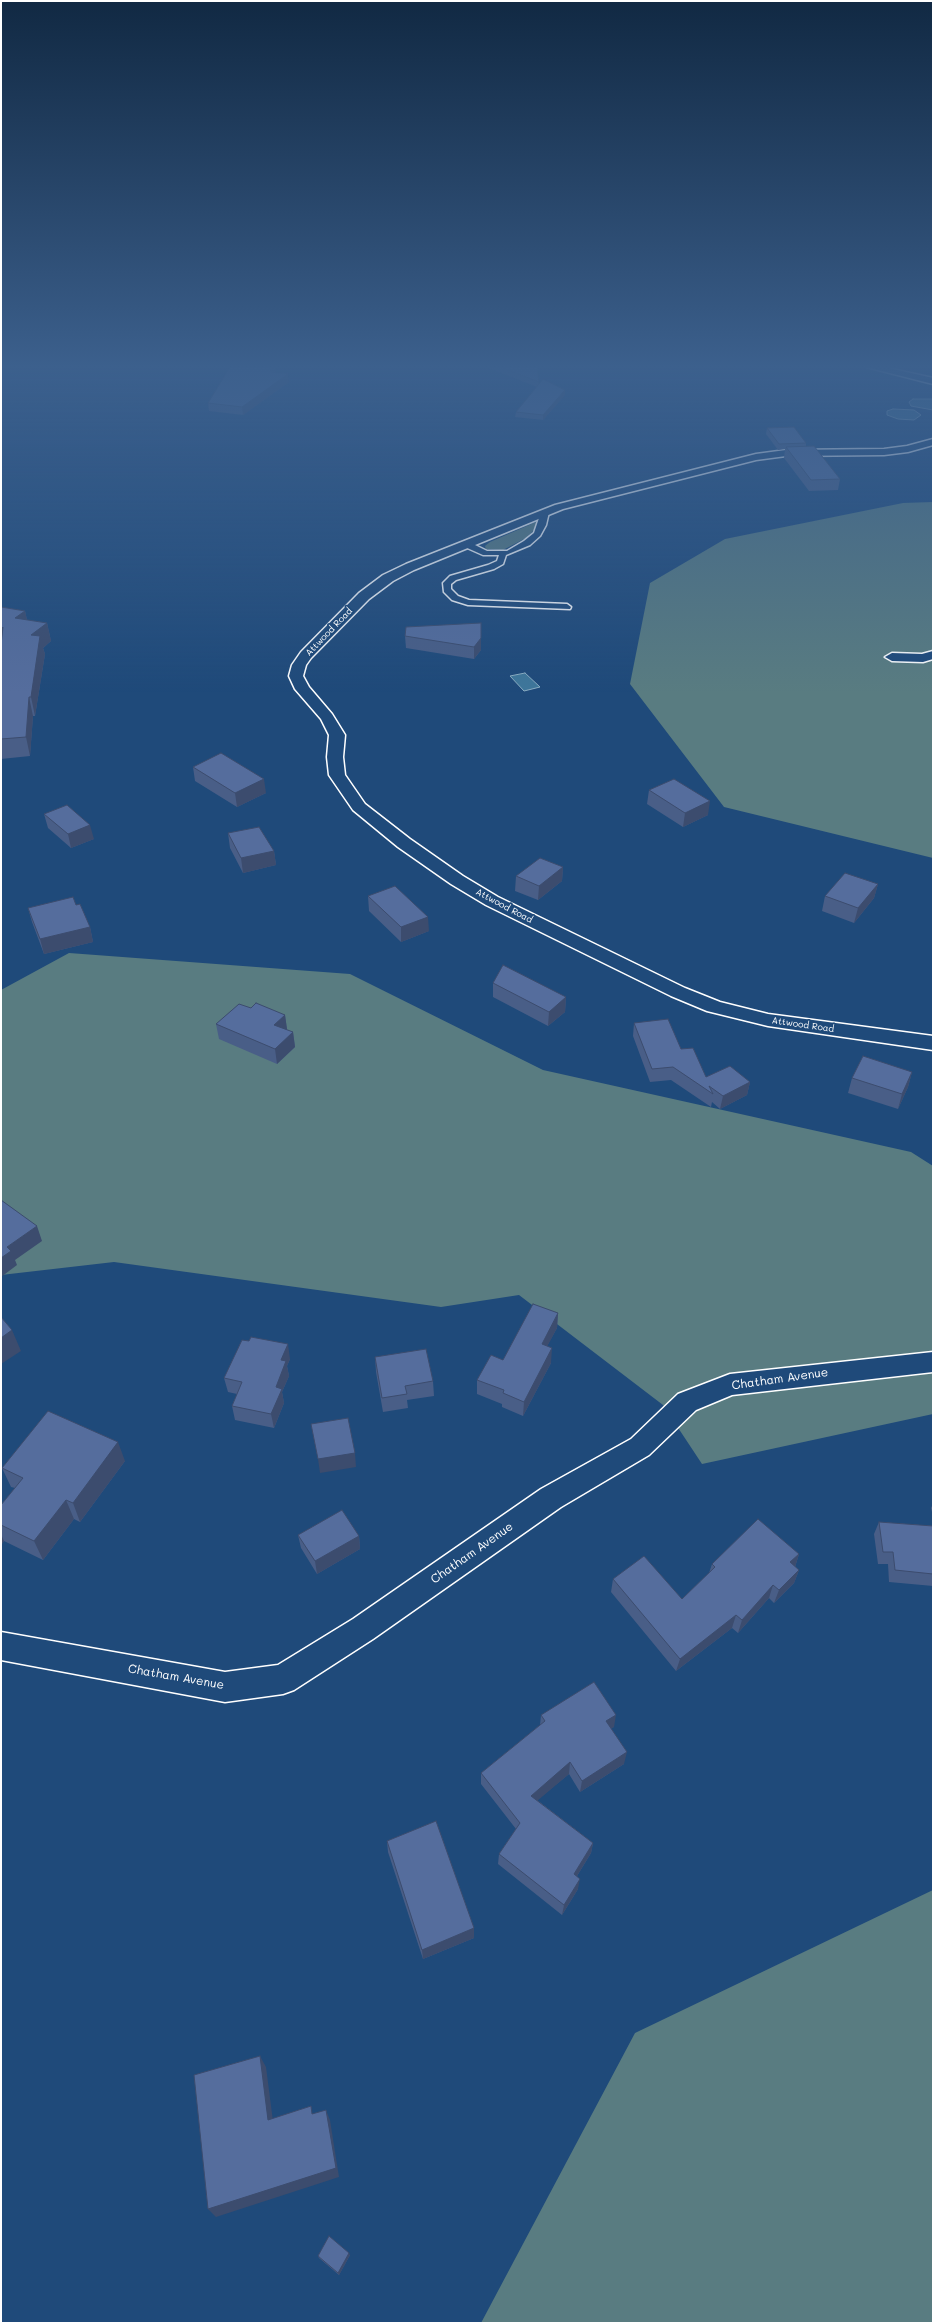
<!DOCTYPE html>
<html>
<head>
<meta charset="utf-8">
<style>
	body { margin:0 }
	#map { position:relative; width:934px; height:2324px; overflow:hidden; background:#1f4a7a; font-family:Mali,sans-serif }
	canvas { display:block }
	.frame { position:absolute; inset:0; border:2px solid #fff; pointer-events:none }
</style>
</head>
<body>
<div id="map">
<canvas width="934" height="2324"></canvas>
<div class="frame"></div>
</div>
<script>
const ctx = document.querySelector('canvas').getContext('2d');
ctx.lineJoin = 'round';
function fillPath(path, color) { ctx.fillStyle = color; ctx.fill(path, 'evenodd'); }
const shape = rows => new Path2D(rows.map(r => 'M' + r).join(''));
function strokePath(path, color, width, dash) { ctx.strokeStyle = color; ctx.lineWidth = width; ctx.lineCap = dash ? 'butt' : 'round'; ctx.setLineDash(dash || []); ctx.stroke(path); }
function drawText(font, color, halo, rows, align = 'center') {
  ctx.font = font + ' Mali,sans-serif'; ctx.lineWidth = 3.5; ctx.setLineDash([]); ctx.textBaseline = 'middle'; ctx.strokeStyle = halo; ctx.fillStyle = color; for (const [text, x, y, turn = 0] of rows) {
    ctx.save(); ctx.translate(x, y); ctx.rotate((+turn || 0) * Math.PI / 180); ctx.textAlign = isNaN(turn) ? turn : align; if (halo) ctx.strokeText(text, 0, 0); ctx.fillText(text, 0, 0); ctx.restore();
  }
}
const green = shape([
	[933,502,933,858,724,807,630,684,650,583,725,539,903,503],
	[536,522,538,526,526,538,503,550,486,549,485,546,490,542],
	[69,953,350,974,543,1070,911,1152,933,1166,933,1414,702,1464,663,1405,519,1295,441,1307,114,1262,1,1275,1,990],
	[933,1890,933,2323,481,2323,635,2033]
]);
const water = shape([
	[913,399,933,399,933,410,911,406,909,402,913,399],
	[893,409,914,410,921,415,914,420,898,419,887,415,887,411,893,409],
	[525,673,540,687,524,691,510,676,525,673]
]);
const service = shape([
	[545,510,549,512,546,525,540,536,530,545,506,555,503,564,494,569,456,580,451,584,451,589,458,596,469,600,567,604,571,607,570,609,468,605,452,600,444,592,443,583,450,576,488,565,497,561,499,555,483,555,465,547,465,543,471,543,487,551,507,551,524,541,534,533,541,512,545,510]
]);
const minor = shape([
	[933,439,933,445,908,452,884,455,786,456,756,460,563,509,414,570,393,581,369,599,311,658,306,665,303,676,309,687,332,714,345,735,343,757,345,775,365,804,410,839,463,876,498,897,685,988,720,1002,768,1014,933,1036,933,1050,768,1026,707,1011,671,996,486,905,451,884,398,847,353,810,329,775,327,757,329,735,321,719,295,689,289,676,292,665,301,652,359,593,383,575,406,564,555,505,756,454,786,450,884,449,907,446,933,439],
	[933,651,933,659,923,662,892,661,885,657,892,653,922,654,933,651],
	[933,1352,933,1372,732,1395,696,1410,649,1455,561,1507,373,1639,294,1690,283,1694,225,1702,1,1660,1,1632,225,1672,278,1665,353,1619,541,1489,631,1439,678,1394,730,1374,933,1352]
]);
const tertiary = shape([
	[866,367,884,367,933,378,933,384,866,367]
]);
const wall = shape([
	[486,367,537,367,539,384,565,395,543,420,515,417,516,412,537,387],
	[276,371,275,373,289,382,243,415,209,411,208,403],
	[767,428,806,443,806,446,840,479,838,490,809,491,784,458,785,449,778,450,766,434],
	[1,607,25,611,27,620,47,623,51,641,43,648,45,654,35,716,33,716,30,756,1,759],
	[481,623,481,650,474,659,406,648,405,636],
	[193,767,266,793,237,807,195,781],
	[649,790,708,815,683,827,647,804],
	[44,814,94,839,71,848,48,828],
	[228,833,274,851,276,865,243,873,230,848],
	[563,867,562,881,538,900,515,891,516,876],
	[878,884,874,898,854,923,822,911,825,896],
	[368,896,429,931,401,942,369,911],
	[76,905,90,927,93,942,44,954,32,922,28,908],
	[493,983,566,997,565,1012,548,1026,493,997],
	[251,1008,285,1015,287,1030,293,1032,295,1047,277,1064,219,1039,216,1024],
	[634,1023,706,1077,750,1082,747,1095,720,1109,712,1102,711,1107,671,1080,650,1082,633,1036],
	[912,1072,908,1087,898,1109,848,1093,852,1078],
	[558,1313,557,1328,547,1346,551,1363,523,1416,502,1407,502,1404,477,1394,477,1380,503,1360],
	[375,1357,433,1381,434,1396,407,1400,408,1408,383,1412,376,1372],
	[290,1359,287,1366,289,1376,282,1392,284,1403,274,1428,235,1420,232,1406,237,1394,228,1392,224,1378],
	[125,1461,80,1522,74,1519,43,1560,4,1541,1,1545,1,1505,15,1488,11,1487,2,1468],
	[933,1504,933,1516,931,1508],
	[879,1522,933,1526,933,1586,889,1582,888,1564,878,1564,874,1534],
	[298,1535,359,1536,360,1549,317,1574,301,1548],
	[799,1554,795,1567,799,1570,794,1583,774,1603,769,1598,738,1633,732,1628,676,1671,611,1592,613,1579,682,1599,709,1573,712,1564],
	[541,1715,614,1727,611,1728,624,1764,580,1792,569,1774,537,1800,593,1843,591,1853,577,1876,578,1889,562,1915,498,1864,499,1854,516,1829,481,1784,481,1773,540,1725],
	[387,1841,474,1928,474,1938,423,1959,388,1852],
	[350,2255,339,2275,319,2258,318,2256]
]);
const shadedWall = shape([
	[273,367,275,367,276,371,271,380,270,372],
	[288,374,289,382,243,415,242,407],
	[565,390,565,395,543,420,543,415],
	[25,611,29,629,15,618],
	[47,623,51,641,43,648,45,654,35,716,31,697,31,635],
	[3,627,3,649,1,641,1,629],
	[481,638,481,650,474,659,474,647],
	[29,697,33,716,30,756,26,737],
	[264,779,266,793,237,807,235,793],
	[710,801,708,815,683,827,685,813],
	[90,825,94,839,71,848,68,834],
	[274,851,276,865,243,873,241,858],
	[563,867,562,881,538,900,539,886],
	[878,884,874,898,854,923,858,908],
	[428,917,429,931,401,942,401,927],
	[90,927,93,942,44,954,40,939],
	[566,997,565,1012,548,1026,549,1012],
	[285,1015,287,1029,276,1040,274,1025],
	[293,1032,295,1047,277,1064,275,1049],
	[912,1072,908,1087,898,1109,902,1094],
	[750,1082,747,1095,720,1109,723,1096],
	[37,1226,42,1241,15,1260,17,1265,1,1277,1,1258,7,1247],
	[558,1313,557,1328,541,1358,542,1344],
	[12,1330,21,1351,1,1364,1,1338],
	[288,1344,290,1359,287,1366,289,1376,282,1392,284,1403,274,1428,271,1414,281,1360],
	[552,1348,551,1363,523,1416,524,1402],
	[118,1442,125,1461,80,1522,73,1503],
	[355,1453,356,1467,320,1473,318,1459],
	[66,1500,74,1519,43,1560,34,1541],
	[1,1534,4,1541,1,1545],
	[359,1536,360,1549,317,1574,315,1561],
	[799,1554,795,1567,790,1562],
	[799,1570,794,1583,774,1603,779,1590],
	[773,1585,769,1598,738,1633,742,1620],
	[736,1615,732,1628,676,1671,680,1659],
	[616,1715,614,1727,604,1732,606,1721],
	[627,1752,624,1764,580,1792,582,1781],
	[570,1762,569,1774,530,1807,531,1796],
	[593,1843,591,1853,572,1884,574,1874],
	[580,1879,578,1889,562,1915,564,1905],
	[474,1928,474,1938,423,1959,422,1950],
	[260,2056,266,2067,274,2129,268,2120],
	[326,2110,330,2120,339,2177,216,2217,208,2209],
	[349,2253,350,2255,339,2275,338,2273]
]);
const building = shape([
	[230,367,273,367,270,372,288,374,242,407,208,403,230,367],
	[500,367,537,367,539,382,500,367],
	[543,379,565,390,543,415,516,412,543,379],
	[794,427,806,443,779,444,767,428,794,427],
	[814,446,840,479,811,480,786,447,814,446],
	[1,607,25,611,15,618,47,623,31,635,40,636,31,697,29,697,26,737,1,739,1,645,3,627,1,629,1,607],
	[481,623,481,638,474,647,405,636,406,627,481,623],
	[221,753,264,779,235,793,193,767,221,753],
	[674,779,710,801,685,813,649,790,674,779],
	[67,805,90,825,68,834,44,814,67,805],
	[259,827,274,851,241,858,228,833,259,827],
	[540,858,563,867,539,886,516,876,540,858],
	[845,873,878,884,858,908,825,896,845,873],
	[395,886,428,917,401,927,368,896,395,886],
	[73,897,76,905,80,904,90,927,40,939,28,908,73,897],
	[503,965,566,997,549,1012,493,983,503,965],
	[256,1003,285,1015,274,1025,293,1032,275,1049,216,1024,239,1004,251,1008,256,1003],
	[668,1019,681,1049,693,1048,706,1077,730,1066,750,1082,723,1096,709,1086,713,1094,673,1067,652,1069,634,1023,668,1019],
	[863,1056,912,1072,902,1094,852,1078,863,1056],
	[1,1200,37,1226,7,1247,11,1251,1,1258,1,1200],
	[533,1304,558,1313,542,1344,552,1348,524,1402,503,1393,504,1390,477,1380,491,1355,503,1360,533,1304],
	[1,1317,12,1330,1,1338,1,1317],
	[251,1337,288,1344,281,1360,286,1361,276,1387,282,1389,271,1414,232,1406,242,1382,224,1378,242,1340,249,1341,251,1337],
	[426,1349,433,1381,405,1386,407,1394,382,1398,375,1357,426,1349],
	[48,1411,118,1442,73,1503,66,1500,34,1541,1,1525,1,1505,23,1478,2,1468,48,1411],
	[348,1418,355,1453,318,1459,311,1424,348,1418],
	[342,1510,359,1536,315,1561,298,1535,342,1510],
	[758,1519,799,1554,790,1562,799,1570,779,1590,773,1585,742,1620,736,1615,680,1659,613,1579,644,1556,682,1599,715,1567,712,1564,758,1519],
	[879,1522,933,1526,933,1574,895,1570,893,1552,883,1552,879,1522],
	[594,1682,616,1715,606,1721,627,1752,582,1781,570,1762,531,1796,593,1843,574,1874,580,1879,564,1905,499,1854,520,1823,481,1773,545,1721,541,1715,594,1682],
	[436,1821,474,1928,422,1950,387,1841,436,1821],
	[260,2056,268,2120,311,2106,312,2114,326,2110,336,2168,208,2209,194,2075,260,2056],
	[329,2236,349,2253,338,2273,318,2256,329,2236]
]);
const farStreetnames = [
	["Attwood Road",329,632,-46],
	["Attwood Road",504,906,28],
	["Attwood Road",803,1025,8]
];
const nearStreetnames = [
	["Chatham Avenue",780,1379,-8],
	["Chatham Avenue",472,1553,-35],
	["Chatham Avenue",176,1677,10]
];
fillPath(green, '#597c81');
fillPath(water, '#3e769a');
strokePath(water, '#8badc2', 1);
strokePath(service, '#fff', 3);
strokePath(minor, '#fff', 3);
strokePath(tertiary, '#fff', 3);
fillPath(service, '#1f4a7a');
fillPath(minor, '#1f4a7a');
fillPath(tertiary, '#1f4a7a');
fillPath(wall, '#495e87');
fillPath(shadedWall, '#3c4c6e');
fillPath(building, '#556d9d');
strokePath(building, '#3c4c6e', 1);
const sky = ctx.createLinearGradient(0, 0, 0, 693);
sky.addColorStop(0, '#112943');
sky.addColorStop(0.53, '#3c608d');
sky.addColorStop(1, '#3c608d00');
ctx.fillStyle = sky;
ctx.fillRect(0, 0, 934, 693);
drawText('9px', '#fff', '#1f4a7a', farStreetnames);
drawText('12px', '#fff', '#1f4a7a', nearStreetnames);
</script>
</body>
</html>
